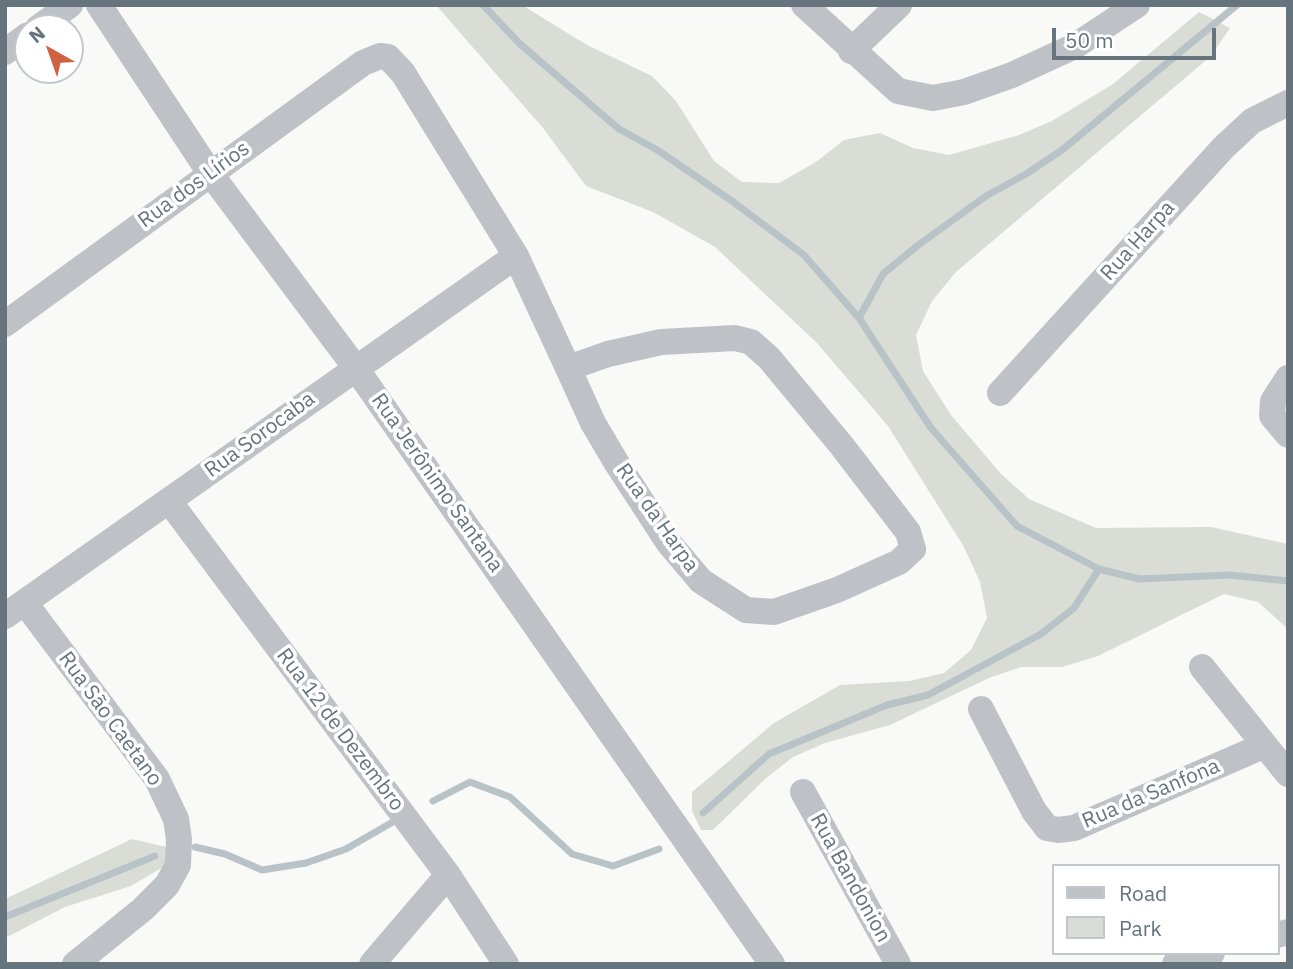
<!DOCTYPE html>
<html>
<head>
<meta charset="utf-8">
<style>
	body { margin:0 }
	#map { position:relative; width:1293px; height:969px; overflow:hidden; background:#f9f9f7; font-family:"IBM Plex Sans",sans-serif }
	canvas { display:block }
	.frame { position:absolute; inset:0; border:7px solid #66747e; pointer-events:none }
	.legend { position:absolute; left:1052px; top:864px; width:228px; height:91px; box-sizing:border-box; background:#fff; border:2px solid #c2c7cb; margin:0; padding:9px 12px; list-style:none; font-size:21px; color:#66747e }
	.legend li { display:flex; align-items:center; gap:14px; height:35px }
	.legend b { width:35px; border:2px solid #c2c7cb }
	.north { position:absolute; left:14px; top:14px; width:70px; height:70px; box-sizing:border-box; background:#fff; border:2px solid #c2c7cb; border-radius:50%; rotate:320deg; font-size:19px; font-weight:700; line-height:28px; text-align:center; color:#66747e }
	.north::after { content:''; display:block; margin:auto; width:24px; height:32px; background:#cf6241; clip-path:polygon(50% 0,100% 100%,50% 72%,0 100%) }
	.scale { position:absolute; left:1052px; top:28px; width:164px; height:32px; box-sizing:border-box; border:4px solid #66747e; border-top:0; padding-left:9px; font-size:21px; line-height:24px; white-space:nowrap; color:#66747e; -webkit-text-stroke:5px #fff; paint-order:stroke }
</style>
</head>
<body>
<div id="map">
<canvas width="1293" height="969"></canvas>
<div class="frame"></div>
<ul class="legend">
<li><b style="height:9px;background:#bec2c6"></b>Road</li>
<li><b style="height:19px;background:#d9ddd6"></b>Park</li>
</ul>
<div class="north">N</div>
<div class="scale">50 m</div>
</div>
<script>
const ctx = document.querySelector('canvas').getContext('2d');
ctx.lineJoin = 'round';
function fillPath(path, color) { ctx.fillStyle = color; ctx.fill(path, 'evenodd'); }
const shape = rows => new Path2D(rows.map(r => 'M' + r).join(''));
function strokePath(path, color, width, dash) { ctx.strokeStyle = color; ctx.lineWidth = width; ctx.lineCap = dash ? 'butt' : 'round'; ctx.setLineDash(dash || []); ctx.stroke(path); }
function drawText(font, color, halo, rows, align = 'center') {
  ctx.font = font + ' "IBM Plex Sans",sans-serif'; ctx.lineWidth = 7; ctx.setLineDash([]); ctx.textBaseline = 'middle'; ctx.strokeStyle = halo; ctx.fillStyle = color; for (const [text, x, y, turn = 0] of rows) {
    ctx.save(); ctx.translate(x, y); ctx.rotate((+turn || 0) * Math.PI / 180); ctx.textAlign = isNaN(turn) ? turn : align; if (halo) ctx.strokeText(text, 0, 0); ctx.fillText(text, 0, 0); ctx.restore();
  }
}
const green = shape([
	[436,5,522,5,587,45,652,76,676,101,714,161,742,182,779,183,816,162,844,140,880,133,913,148,949,155,1019,135,1052,121,1113,84,1199,12,1230,28,1211,56,956,272,932,301,916,335,923,371,951,415,1001,474,1029,499,1096,528,1211,527,1288,544,1288,629,1258,602,1224,594,1098,656,1062,667,1021,667,989,678,890,725,825,743,793,757,765,779,713,830,701,830,692,811,692,792,774,723,840,685,910,681,944,673,971,650,987,618,980,582,964,547,888,426,817,343,715,247,653,212,586,186,543,128],
	[132,839,166,847,170,863,131,886,65,907,5,938,5,899]
]);
const stream = shape([
	[483,5,520,44,619,129,659,151,732,201,804,255,859,318,931,428,1017,526,1099,569,1139,579,1229,575,1288,581],
	[859,318,883,274,917,246,986,196,1026,174,1062,150,1237,5],
	[433,801,470,782,510,797,572,854,613,866,659,849],
	[703,813,769,754,887,705,928,695,1041,634,1074,608,1099,569],
	[195,847,225,854,262,870,306,863,346,849,391,823],
	[5,917,155,856]
]);
const minor = shape([
	[99,5,210,173,355,367,772,964],
	[804,5,898,91,933,98,964,92,1012,75,1075,46,1137,5],
	[38,28,70,5],
	[851,51,899,5],
	[5,52,28,35],
	[5,324,363,63,380,56,388,57,403,73,516,256,568,368,593,423,616,462,668,542,701,581,746,610,774,612,837,590,899,562,913,549,908,532,842,446,769,358,751,342,735,338,661,342,608,354,568,368],
	[1288,378,1273,401,1272,416,1288,435],
	[1000,393,1223,148,1252,121,1288,103],
	[169,501,448,875,506,964],
	[25,603,157,779,176,819,179,839,178,865,167,885,143,909,75,964],
	[5,616,516,256],
	[1202,667,1288,774],
	[981,709,1034,811,1047,828,1058,830,1074,828,1263,746],
	[803,792,898,964],
	[1277,935,1288,932],
	[372,964,448,875],
	[1175,964,1212,953]
]);
const streetNames = [
	["Rua dos Lírios",194,185,-36],
	["Rua Harpa",1138,241,-48],
	["Rua Sorocaba",260,435,-36],
	["Rua Jerônimo Santana",437,483,55],
	["Rua da Harpa",657,518,55],
	["Rua São Caetano",110,719,54],
	["Rua 12 de Dezembro",340,730,53],
	["Rua da Sanfona",1151,794,-23],
	["Rua Bandonion",850,878,61]
];
fillPath(green, '#d9ddd6');
strokePath(stream, '#b9c3c7', 7);
strokePath(minor, '#bec2c6', 26);
drawText('21px', '#66747e', '#fff', streetNames);
</script>
</body>
</html>
